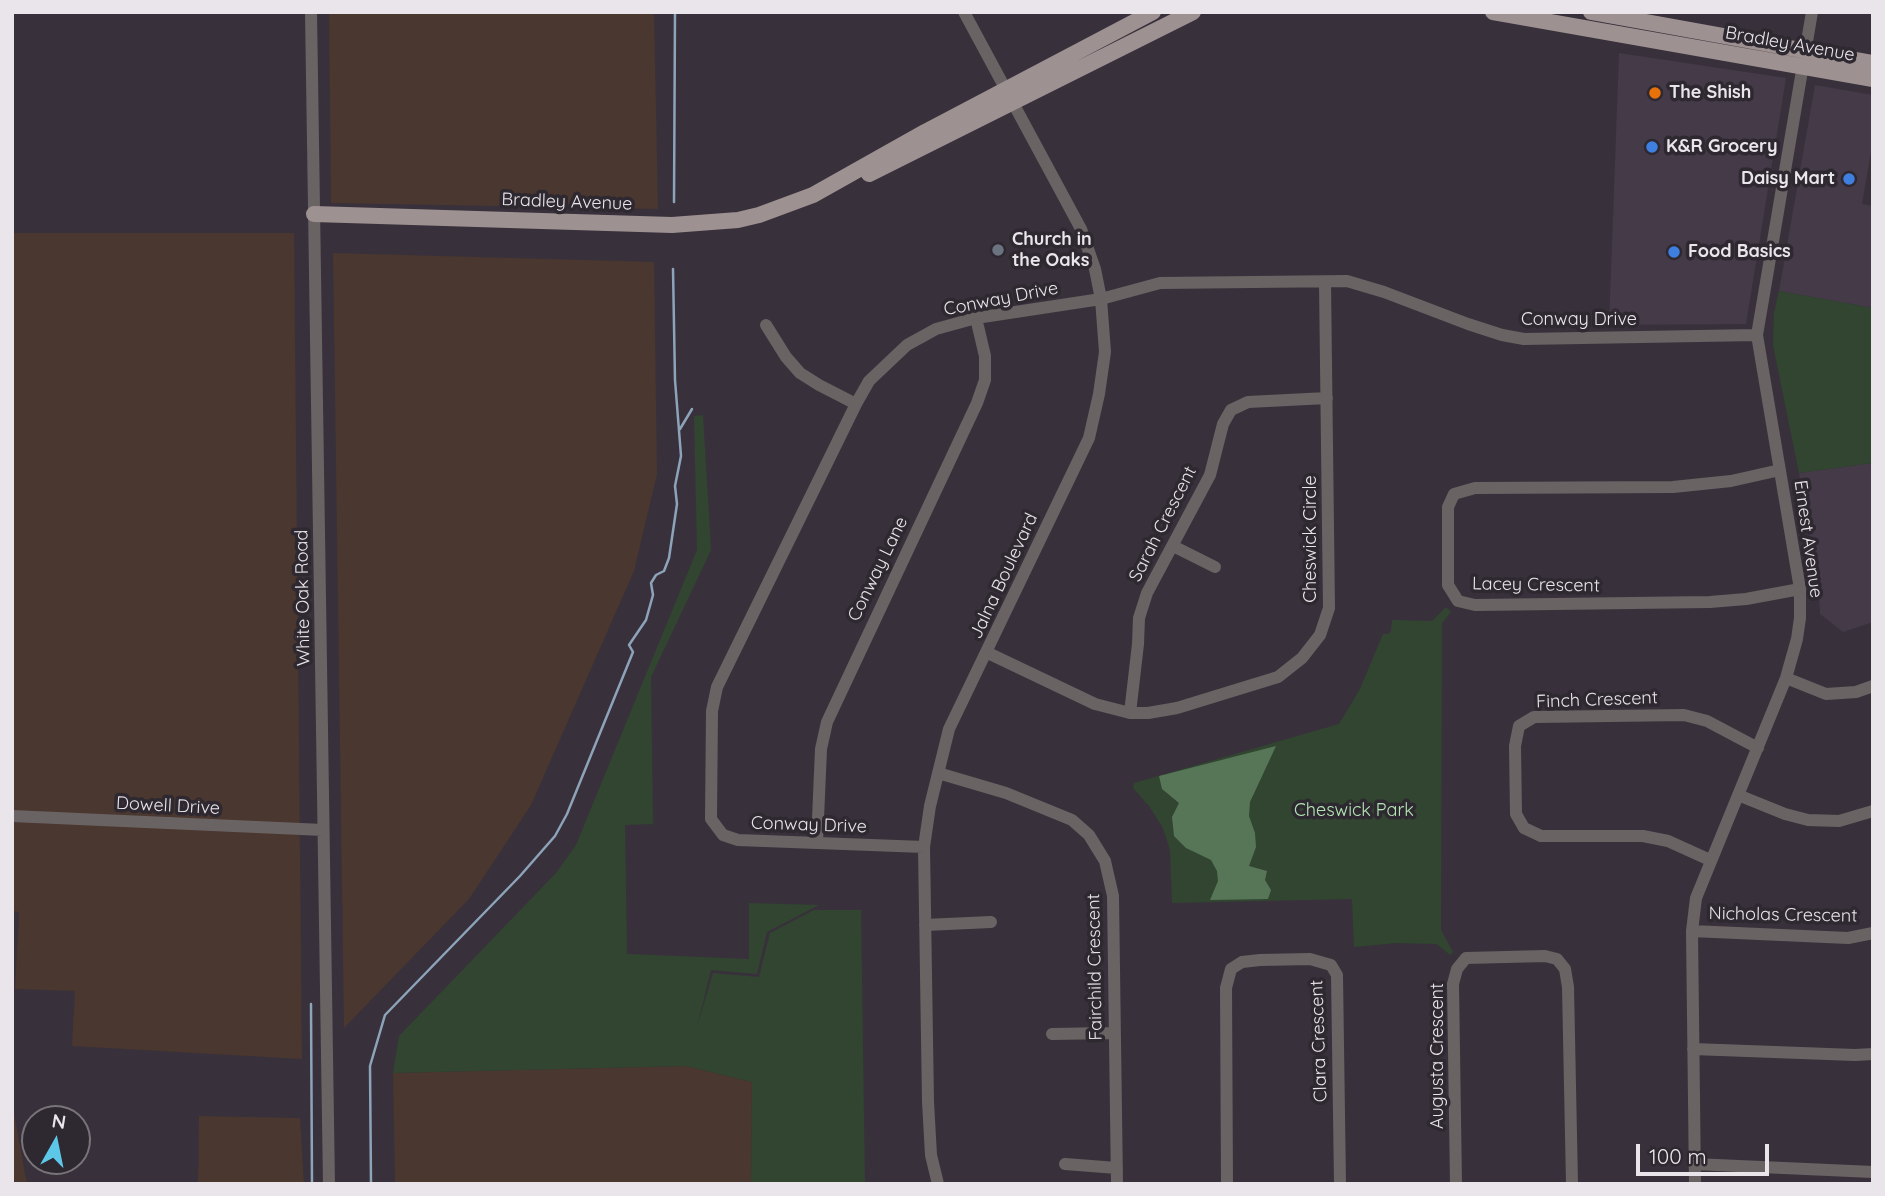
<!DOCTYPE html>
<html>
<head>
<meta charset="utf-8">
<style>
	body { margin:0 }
	#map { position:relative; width:1885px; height:1196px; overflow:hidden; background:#38313b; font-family:Quicksand,sans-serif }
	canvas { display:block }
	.frame { position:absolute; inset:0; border:14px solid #e9e5ea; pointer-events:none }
	.north { position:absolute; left:21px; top:1105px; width:70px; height:70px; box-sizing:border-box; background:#2e2830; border:2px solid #79747a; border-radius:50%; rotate:9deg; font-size:19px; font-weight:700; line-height:28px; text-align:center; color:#e9e5ea }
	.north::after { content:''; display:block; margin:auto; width:24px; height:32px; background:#5dc7e8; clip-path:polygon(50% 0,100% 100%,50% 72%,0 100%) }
	.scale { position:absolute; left:1636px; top:1144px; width:133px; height:32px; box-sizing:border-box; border:4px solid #e9e5ea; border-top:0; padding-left:9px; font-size:21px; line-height:24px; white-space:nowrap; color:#e9e5ea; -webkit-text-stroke:5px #2e2830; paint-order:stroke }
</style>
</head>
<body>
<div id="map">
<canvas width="1885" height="1196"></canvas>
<div class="frame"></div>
<div class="north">N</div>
<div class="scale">100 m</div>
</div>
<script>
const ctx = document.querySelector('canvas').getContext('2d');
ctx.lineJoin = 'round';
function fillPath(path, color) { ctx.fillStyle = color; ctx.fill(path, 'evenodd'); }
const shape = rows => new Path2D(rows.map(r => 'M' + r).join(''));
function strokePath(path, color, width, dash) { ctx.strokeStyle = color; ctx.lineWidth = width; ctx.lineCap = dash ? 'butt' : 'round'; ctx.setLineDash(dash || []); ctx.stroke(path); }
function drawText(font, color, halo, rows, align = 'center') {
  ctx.font = font + ' Quicksand,sans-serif'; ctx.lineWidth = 7; ctx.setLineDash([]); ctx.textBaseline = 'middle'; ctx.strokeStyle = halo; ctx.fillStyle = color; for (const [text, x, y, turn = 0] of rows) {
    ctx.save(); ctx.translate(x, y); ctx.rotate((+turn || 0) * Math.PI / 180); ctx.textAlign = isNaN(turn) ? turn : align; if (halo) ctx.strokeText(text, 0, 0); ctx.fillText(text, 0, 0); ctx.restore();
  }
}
const built = shape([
	[1619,53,1786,78,1746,324,1609,325],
	[1815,85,1873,95,1873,140,1862,204,1873,206,1873,308,1779,291],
	[1873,463,1873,622,1843,632,1820,614,1819,594,1799,473]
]);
const industrial = shape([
	[329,12,654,12,658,209,331,203],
	[12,233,294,233,302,1059,72,1046,75,991,15,989,19,912,12,911],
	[333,253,654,262,657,474,634,571,531,805,469,899,344,1028],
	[686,1066,752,1082,751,1184,395,1184,393,1073],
	[12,1102,26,1179,28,1184,12,1184],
	[199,1116,300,1118,304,1184,198,1184]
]);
const green = shape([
	[1779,291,1873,308,1873,463,1799,473,1773,345,1774,313],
	[703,415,711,550,651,677,653,824,625,825,627,954,749,959,749,903,819,905,767,932,757,974,711,970,697,1027,713,973,759,977,770,933,814,910,861,910,865,1184,751,1184,752,1082,686,1066,393,1073,399,1036,556,873,576,845,697,550,694,416],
	[1446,607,1451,612,1442,623,1441,930,1453,952,1450,955,1437,944,1396,943,1354,947,1352,899,1172,903,1170,850,1163,828,1149,806,1133,788,1134,783,1339,724,1360,689,1383,634,1388,634,1391,631,1392,620,1432,621]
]);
const forest = shape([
	[1276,746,1250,802,1249,816,1255,833,1256,847,1249,866,1267,871,1265,880,1271,890,1268,899,1210,900,1218,881,1217,871,1211,860,1186,848,1174,836,1172,817,1179,803,1162,789,1159,776]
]);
const stream = shape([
	[674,202,675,12],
	[680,429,692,409],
	[311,1004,312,1184],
	[371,1184,370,1066,385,1015,520,876,555,836,567,814,633,652,629,645,646,620,653,595,651,583,656,575,664,571,669,558,677,504,675,486,681,456,675,380,673,269]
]);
const minor = shape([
	[311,12,329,1184],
	[766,325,786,357,800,373,819,385,856,404],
	[1780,470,1731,481,1673,487,1475,488,1454,494,1448,507,1448,585,1458,601,1475,605,1710,602,1746,599,1800,589],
	[1173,546,1215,567],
	[988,653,1095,704,1130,713,1148,713,1177,708,1278,677,1302,658,1320,635,1329,608,1325,283],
	[1786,678,1826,694,1856,692,1873,686],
	[1130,713,1138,644,1139,618,1147,593,1210,475,1223,424,1231,410,1248,402,1327,398],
	[938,773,1006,793,1072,820,1089,835,1105,861,1113,896,1117,1184],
	[1738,795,1785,814,1808,820,1839,821,1873,811],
	[12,816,323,830],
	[817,842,821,749,827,722,977,403,985,380,985,356,976,318],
	[924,847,738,840,723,835,711,819,712,711,717,687,856,404,869,381,907,345,936,329,976,318,1101,299,1160,283,1347,281,1384,292,1468,324,1502,335,1524,339,1757,335],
	[1710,860,1668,841,1643,836,1541,836,1524,828,1516,814,1515,746,1519,726,1534,717,1684,715,1707,721,1758,748],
	[925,925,991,922],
	[1692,931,1848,938,1873,933],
	[1052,1034,1113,1033],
	[1693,1049,1855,1055,1873,1054],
	[1065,1164,1117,1168],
	[1694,1164,1873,1172],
	[938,1184,931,1155,928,1102,924,847,930,806,949,729,1089,438,1099,394,1105,352,1101,299,1095,269,1081,229,964,12],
	[1227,1184,1226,988,1231,969,1242,962,1260,960,1310,959,1331,965,1337,975,1340,1184],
	[1456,1184,1453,984,1457,969,1466,958,1545,956,1557,959,1565,969,1568,987,1572,1184],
	[1695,1184,1692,931,1696,898,1786,678,1797,639,1800,618,1800,589,1757,335,1812,12]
]);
const major = shape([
	[1493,12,1873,79],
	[1591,12,1873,63],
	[869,174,1193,12],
	[314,214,672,225,738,220,759,215,813,195,925,132,1153,12]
]);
const markers = [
	[1655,93,7,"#e8710a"],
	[1652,147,7,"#3f7fe0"],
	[1849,179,7,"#3f7fe0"],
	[998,250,7,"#6b7280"],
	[1674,252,7,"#3f7fe0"]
];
const streetNames = [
	["Bradley Avenue",1790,44,10],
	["Bradley Avenue",567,202,2],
	["Conway Drive",1001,299,-11],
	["Conway Drive",1579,320],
	["Sarah Crescent",1163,524,-63],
	["Cheswick Circle",1311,539,-90],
	["Ernest Avenue",1808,539,82],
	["Conway Lane",878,569,-64],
	["Jalna Boulevard",1004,576,-65],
	["Lacey Crescent",1536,585,1],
	["White Oak Road",303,598,-91],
	["Finch Crescent",1597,700,-2],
	["Dowell Drive",168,806,3],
	["Conway Drive",809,825,2],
	["Nicholas Crescent",1783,915,1],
	["Fairchild Crescent",1095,967,-91],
	["Clara Crescent",1319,1041,-92],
	["Augusta Crescent",1438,1056,-90]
];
const poiNames = [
	["The Shish",1669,93],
	["K&R Grocery",1666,147],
	["Daisy Mart",1835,179,"right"],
	["Church in",1012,240],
	["the Oaks",1012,261],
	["Food Basics",1688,252]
];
const parkNames = [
	["Cheswick Park",1354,811]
];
fillPath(built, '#443a48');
fillPath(industrial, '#4a372f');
fillPath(green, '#314531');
fillPath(forest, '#567657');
strokePath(stream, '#8da3ba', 2.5);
strokePath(minor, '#6a6363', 12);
strokePath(major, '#9e9191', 16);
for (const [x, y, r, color] of markers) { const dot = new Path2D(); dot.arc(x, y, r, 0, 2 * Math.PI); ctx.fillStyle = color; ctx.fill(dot); strokePath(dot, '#2e2830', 2.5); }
drawText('18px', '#e9e5ea', '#2e2830', streetNames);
drawText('bold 18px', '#e9e5ea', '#2e2830', poiNames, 'left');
drawText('18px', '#b2e7b3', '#2e2830', parkNames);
</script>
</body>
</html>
